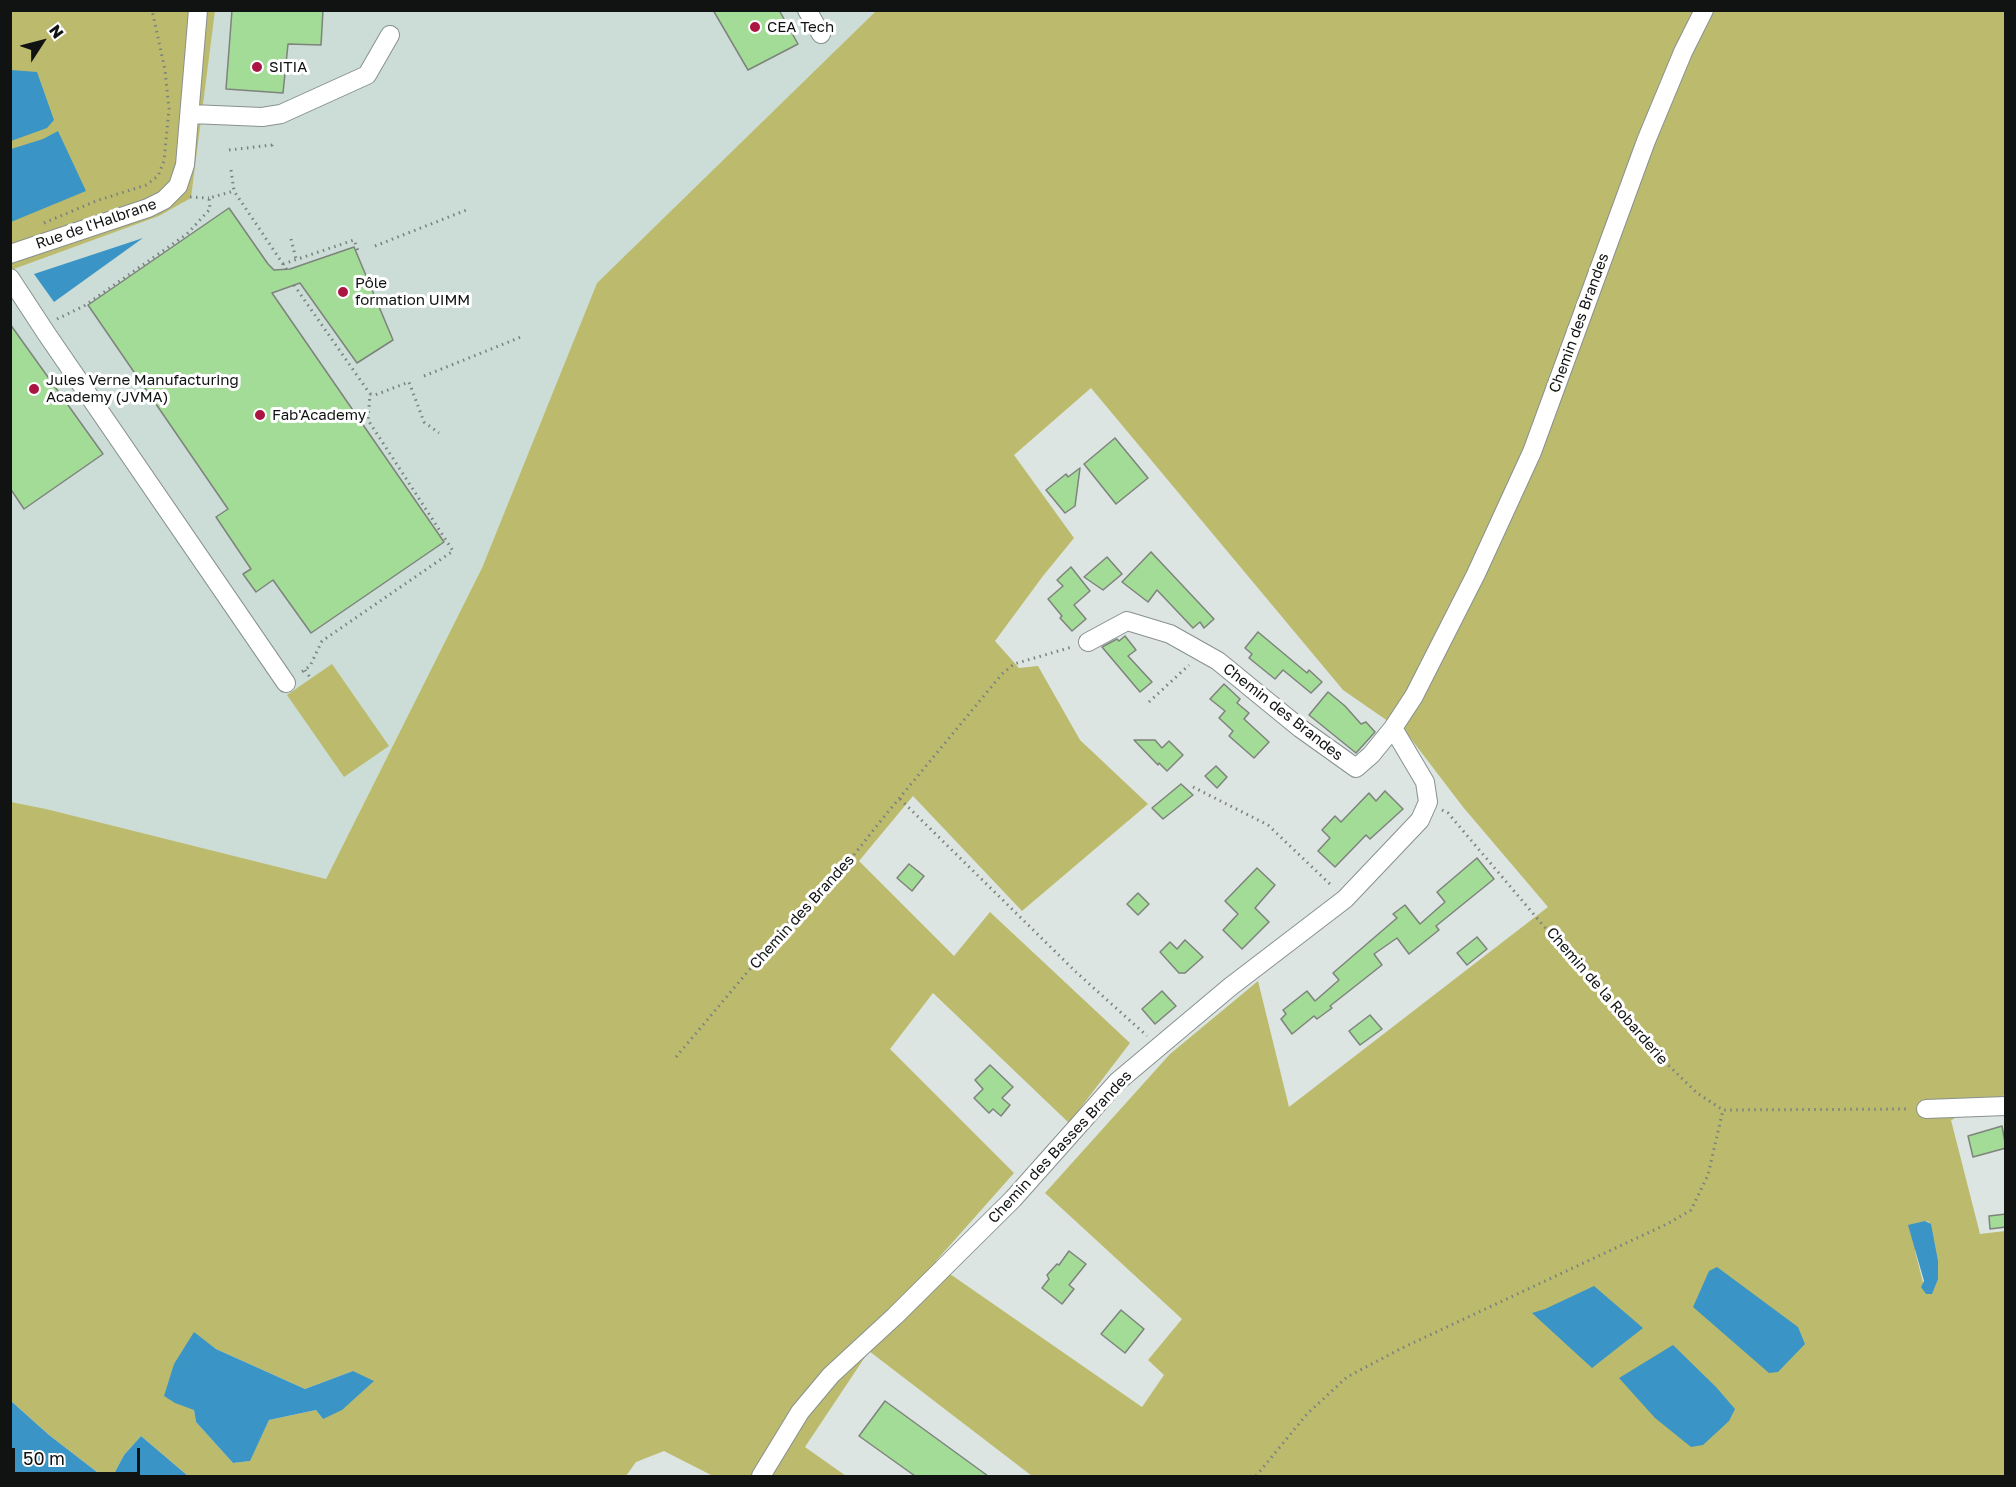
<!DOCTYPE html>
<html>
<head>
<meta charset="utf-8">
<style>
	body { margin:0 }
	#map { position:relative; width:2016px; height:1487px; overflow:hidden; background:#dce5e2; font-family:"Golos Text",sans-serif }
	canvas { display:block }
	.frame { position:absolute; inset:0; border:12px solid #101312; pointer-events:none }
	.north { position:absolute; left:12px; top:12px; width:60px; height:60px; -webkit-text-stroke:4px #fff; paint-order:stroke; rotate:54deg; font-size:16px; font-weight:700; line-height:24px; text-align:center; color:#101312 }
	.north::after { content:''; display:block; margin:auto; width:21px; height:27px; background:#101312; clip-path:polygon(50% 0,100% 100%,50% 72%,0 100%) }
	.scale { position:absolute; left:12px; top:1448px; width:128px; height:27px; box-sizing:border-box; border:3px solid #101312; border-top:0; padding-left:8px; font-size:18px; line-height:21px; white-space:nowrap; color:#101312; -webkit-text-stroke:4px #fff; paint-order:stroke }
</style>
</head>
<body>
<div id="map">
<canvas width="2016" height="1487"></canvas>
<div class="frame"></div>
<div class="north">N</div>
<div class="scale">50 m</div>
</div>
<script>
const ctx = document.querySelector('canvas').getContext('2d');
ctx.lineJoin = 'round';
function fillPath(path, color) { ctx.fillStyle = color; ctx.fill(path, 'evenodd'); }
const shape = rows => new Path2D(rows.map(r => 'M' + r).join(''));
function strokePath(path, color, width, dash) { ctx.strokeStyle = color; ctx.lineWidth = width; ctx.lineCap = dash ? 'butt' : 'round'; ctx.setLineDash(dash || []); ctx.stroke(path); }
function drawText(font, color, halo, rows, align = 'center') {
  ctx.font = font + ' "Golos Text",sans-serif'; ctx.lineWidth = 6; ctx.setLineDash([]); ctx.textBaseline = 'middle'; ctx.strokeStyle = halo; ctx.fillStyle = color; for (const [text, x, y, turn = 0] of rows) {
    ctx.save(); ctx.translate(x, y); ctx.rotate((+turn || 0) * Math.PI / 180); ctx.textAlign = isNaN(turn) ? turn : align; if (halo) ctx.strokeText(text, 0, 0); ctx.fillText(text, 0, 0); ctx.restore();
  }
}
const built = shape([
	[215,11,876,11,597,283,482,568,326,879,46,809,11,802,11,270,159,216,191,198]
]);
const green = shape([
	[10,11,215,11,191,198,159,216,11,270],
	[876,11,2005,11,2005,1095,1988,1102,1949,1105,1954,1119,1951,1120,1980,1234,2005,1231,2005,1476,1032,1476,869,1351,805,1447,846,1476,713,1476,664,1451,636,1462,626,1476,188,1476,141,1436,124,1455,115,1472,97,1472,49,1435,11,1401,11,802,46,809,326,879,482,568,597,283],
	[1091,388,1343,690,1408,735,1463,807,1548,907,1289,1107,1258,981,1170,1054,1045,1193,1182,1319,1148,1360,1164,1375,1142,1407,950,1274,936,1261,1014,1173,890,1049,933,993,1069,1123,1130,1043,990,912,954,956,859,861,913,796,1022,911,1148,804,1080,740,1038,666,1019,668,995,641,1043,576,1074,538,1014,455],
	[1925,1221,1929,1222,1926,1294,1915,1251],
	[194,1333,216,1349,305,1389,353,1371,323,1419,316,1410,269,1420,249,1461,233,1463,196,1422,194,1410],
	[332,664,389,746,344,777,287,695]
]);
const water = shape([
	[11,70,37,72,54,120,47,128,11,141],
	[58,131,86,191,11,222,11,149,43,139],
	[143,238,54,302,34,274],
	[1925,1221,1931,1224,1938,1261,1938,1279,1932,1294,1926,1294,1921,1287,1924,1281,1908,1225],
	[1717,1267,1798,1327,1805,1344,1778,1372,1769,1373,1693,1307,1709,1271],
	[1594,1286,1643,1328,1592,1368,1532,1313,1545,1309],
	[194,1332,216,1349,305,1389,353,1371,374,1381,342,1410,323,1419,316,1410,269,1420,250,1461,233,1463,196,1422,194,1410,175,1403,164,1396,174,1364],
	[1673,1345,1716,1387,1735,1409,1729,1421,1703,1445,1691,1447,1655,1418,1619,1378],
	[11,1401,49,1435,97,1472,115,1472,124,1455,141,1436,188,1476,11,1476]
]);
const building = shape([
	[232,10,323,10,321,45,288,44,283,93,226,89,232,10],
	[713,10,779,10,798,44,748,70,713,10],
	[229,208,268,264,274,270,290,269,354,247,393,340,357,363,300,283,272,293,444,542,311,633,273,580,256,592,243,574,251,569,216,517,228,509,88,305,229,208],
	[10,324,103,454,24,509,10,488,10,324],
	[1115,438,1148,478,1116,504,1084,464,1115,438],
	[1080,468,1075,506,1065,513,1046,490,1066,474,1068,477,1080,468],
	[1151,552,1214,619,1204,628,1200,622,1193,628,1157,590,1148,602,1122,582,1151,552],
	[1107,557,1122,574,1103,590,1084,577,1107,557],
	[1071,567,1090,591,1074,605,1086,619,1072,631,1060,618,1062,616,1048,599,1063,586,1057,580,1071,567],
	[1258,632,1307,673,1309,670,1322,682,1311,693,1283,670,1275,679,1249,658,1252,654,1245,648,1258,632],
	[1125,636,1136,650,1128,656,1152,682,1140,692,1102,647,1117,639,1119,641,1125,636],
	[1224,684,1240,699,1237,703,1249,713,1244,719,1269,742,1254,758,1229,736,1233,731,1219,718,1225,711,1210,699,1224,684],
	[1328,692,1345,706,1361,724,1366,722,1375,732,1356,753,1309,715,1328,692],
	[1134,740,1155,740,1162,748,1169,741,1183,755,1167,771,1159,763,1158,765,1134,740],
	[1216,766,1227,777,1217,788,1205,776,1216,766],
	[1181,784,1193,795,1163,819,1152,808,1181,784],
	[1385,791,1403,809,1370,839,1366,835,1335,867,1318,851,1330,838,1322,830,1335,816,1341,822,1369,793,1376,801,1385,791],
	[1477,858,1494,879,1436,926,1439,930,1409,954,1397,938,1374,954,1382,965,1330,1006,1332,1008,1317,1019,1314,1016,1292,1034,1281,1019,1286,1014,1283,1010,1307,991,1315,1001,1339,980,1333,973,1397,918,1393,914,1405,905,1420,924,1445,902,1437,892,1477,858],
	[909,864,924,876,912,891,897,878,909,864],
	[1257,868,1275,885,1255,908,1269,922,1242,949,1223,930,1238,914,1225,901,1257,868],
	[1138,893,1149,904,1138,915,1127,904,1138,893],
	[1477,937,1487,949,1467,965,1457,953,1477,937],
	[1185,940,1203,957,1185,973,1179,973,1160,952,1170,942,1177,949,1185,940],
	[1162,991,1176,1006,1155,1024,1142,1009,1162,991],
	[1370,1015,1382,1029,1360,1045,1349,1031,1370,1015],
	[990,1065,1013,1087,1002,1098,1010,1105,1001,1116,993,1109,989,1113,974,1098,983,1089,975,1080,990,1065],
	[2002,1126,2006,1148,1973,1157,1968,1136,2002,1126],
	[2006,1214,2006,1227,1990,1229,1989,1216,2006,1214],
	[1069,1251,1086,1264,1069,1285,1074,1289,1062,1304,1042,1288,1049,1279,1047,1275,1057,1264,1059,1265,1069,1251],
	[1121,1310,1144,1329,1125,1353,1101,1334,1121,1310],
	[885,1401,988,1476,915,1476,859,1436,885,1401]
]);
const path = shape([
	[229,150,272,145,272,141],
	[231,170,234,191,287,270],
	[190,197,209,198],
	[44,223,96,201,146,185,158,176,164,161,169,109,165,70,152,10],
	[291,239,296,259],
	[375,246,469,209],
	[283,264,354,240,358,251],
	[294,285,370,394,368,420,453,551,322,641,310,666,299,674],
	[57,319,84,306,187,234,210,209,209,198,234,191],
	[424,376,521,337],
	[370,394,375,395,409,382,424,422,439,433],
	[305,670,311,679],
	[1149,702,1189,665],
	[1193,787,1268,825,1333,887],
	[900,799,1076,972,1147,1036],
	[1442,810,1448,813,1619,1015,1662,1059,1697,1093,1723,1110,1910,1109],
	[676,1057,803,906,822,893,838,875,883,818,1002,674,1014,664,1072,647],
	[1256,1476,1307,1414,1347,1377,1402,1348,1669,1223,1691,1210,1708,1175,1723,1110]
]);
const minor = shape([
	[807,10,821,34],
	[191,114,262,117,281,114,367,75,390,35],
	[10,254,148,208,164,200,178,186,185,165,198,10],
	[10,278,46,333,286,683],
	[1088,642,1127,621,1170,634,1218,661,1300,728,1356,768,1371,755,1393,728,1414,696,1476,574,1532,452,1646,141,1683,52,1704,10],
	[1926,1109,2006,1106],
	[761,1476,800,1412,831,1375,895,1316,1013,1199,1117,1082,1230,987,1345,899,1420,820,1428,802,1425,782,1393,728]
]);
const markers = [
	[755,27,6,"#aa1542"],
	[257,67,6,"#aa1542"],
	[343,292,6,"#aa1542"],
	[34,389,6,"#aa1542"],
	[260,415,6,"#aa1542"]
];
const poiNames = [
	["CEA Tech",767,27],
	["SITIA",269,67],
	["Pôle",355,283],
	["formation UIMM",355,300],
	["Jules Verne Manufacturing",46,380],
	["Academy (JVMA)",46,397],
	["Fab'Academy",272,415]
];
const streetNames = [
	["Rue de l'Halbrane",96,224,-19],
	["Chemin des Brandes",1579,323,-70],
	["Chemin des Brandes",1283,712,38],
	["Chemin des Brandes",802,912,-48],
	["Chemin de la Robarderie",1607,996,49],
	["Chemin des Basses Brandes",1060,1147,-47]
];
fillPath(built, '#cbddd6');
fillPath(green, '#bcbb6d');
fillPath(water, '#3a95c6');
fillPath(building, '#a2dc96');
strokePath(building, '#7e837c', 1.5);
strokePath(minor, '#88918e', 20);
strokePath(path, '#7a817f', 3, [1.5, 4.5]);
strokePath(minor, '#fff', 18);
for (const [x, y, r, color] of markers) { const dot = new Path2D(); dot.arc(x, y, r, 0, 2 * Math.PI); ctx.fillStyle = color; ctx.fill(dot); strokePath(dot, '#fff', 2); }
drawText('15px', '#101312', '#fff', poiNames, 'left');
drawText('15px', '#101312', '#fff', streetNames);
</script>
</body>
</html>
